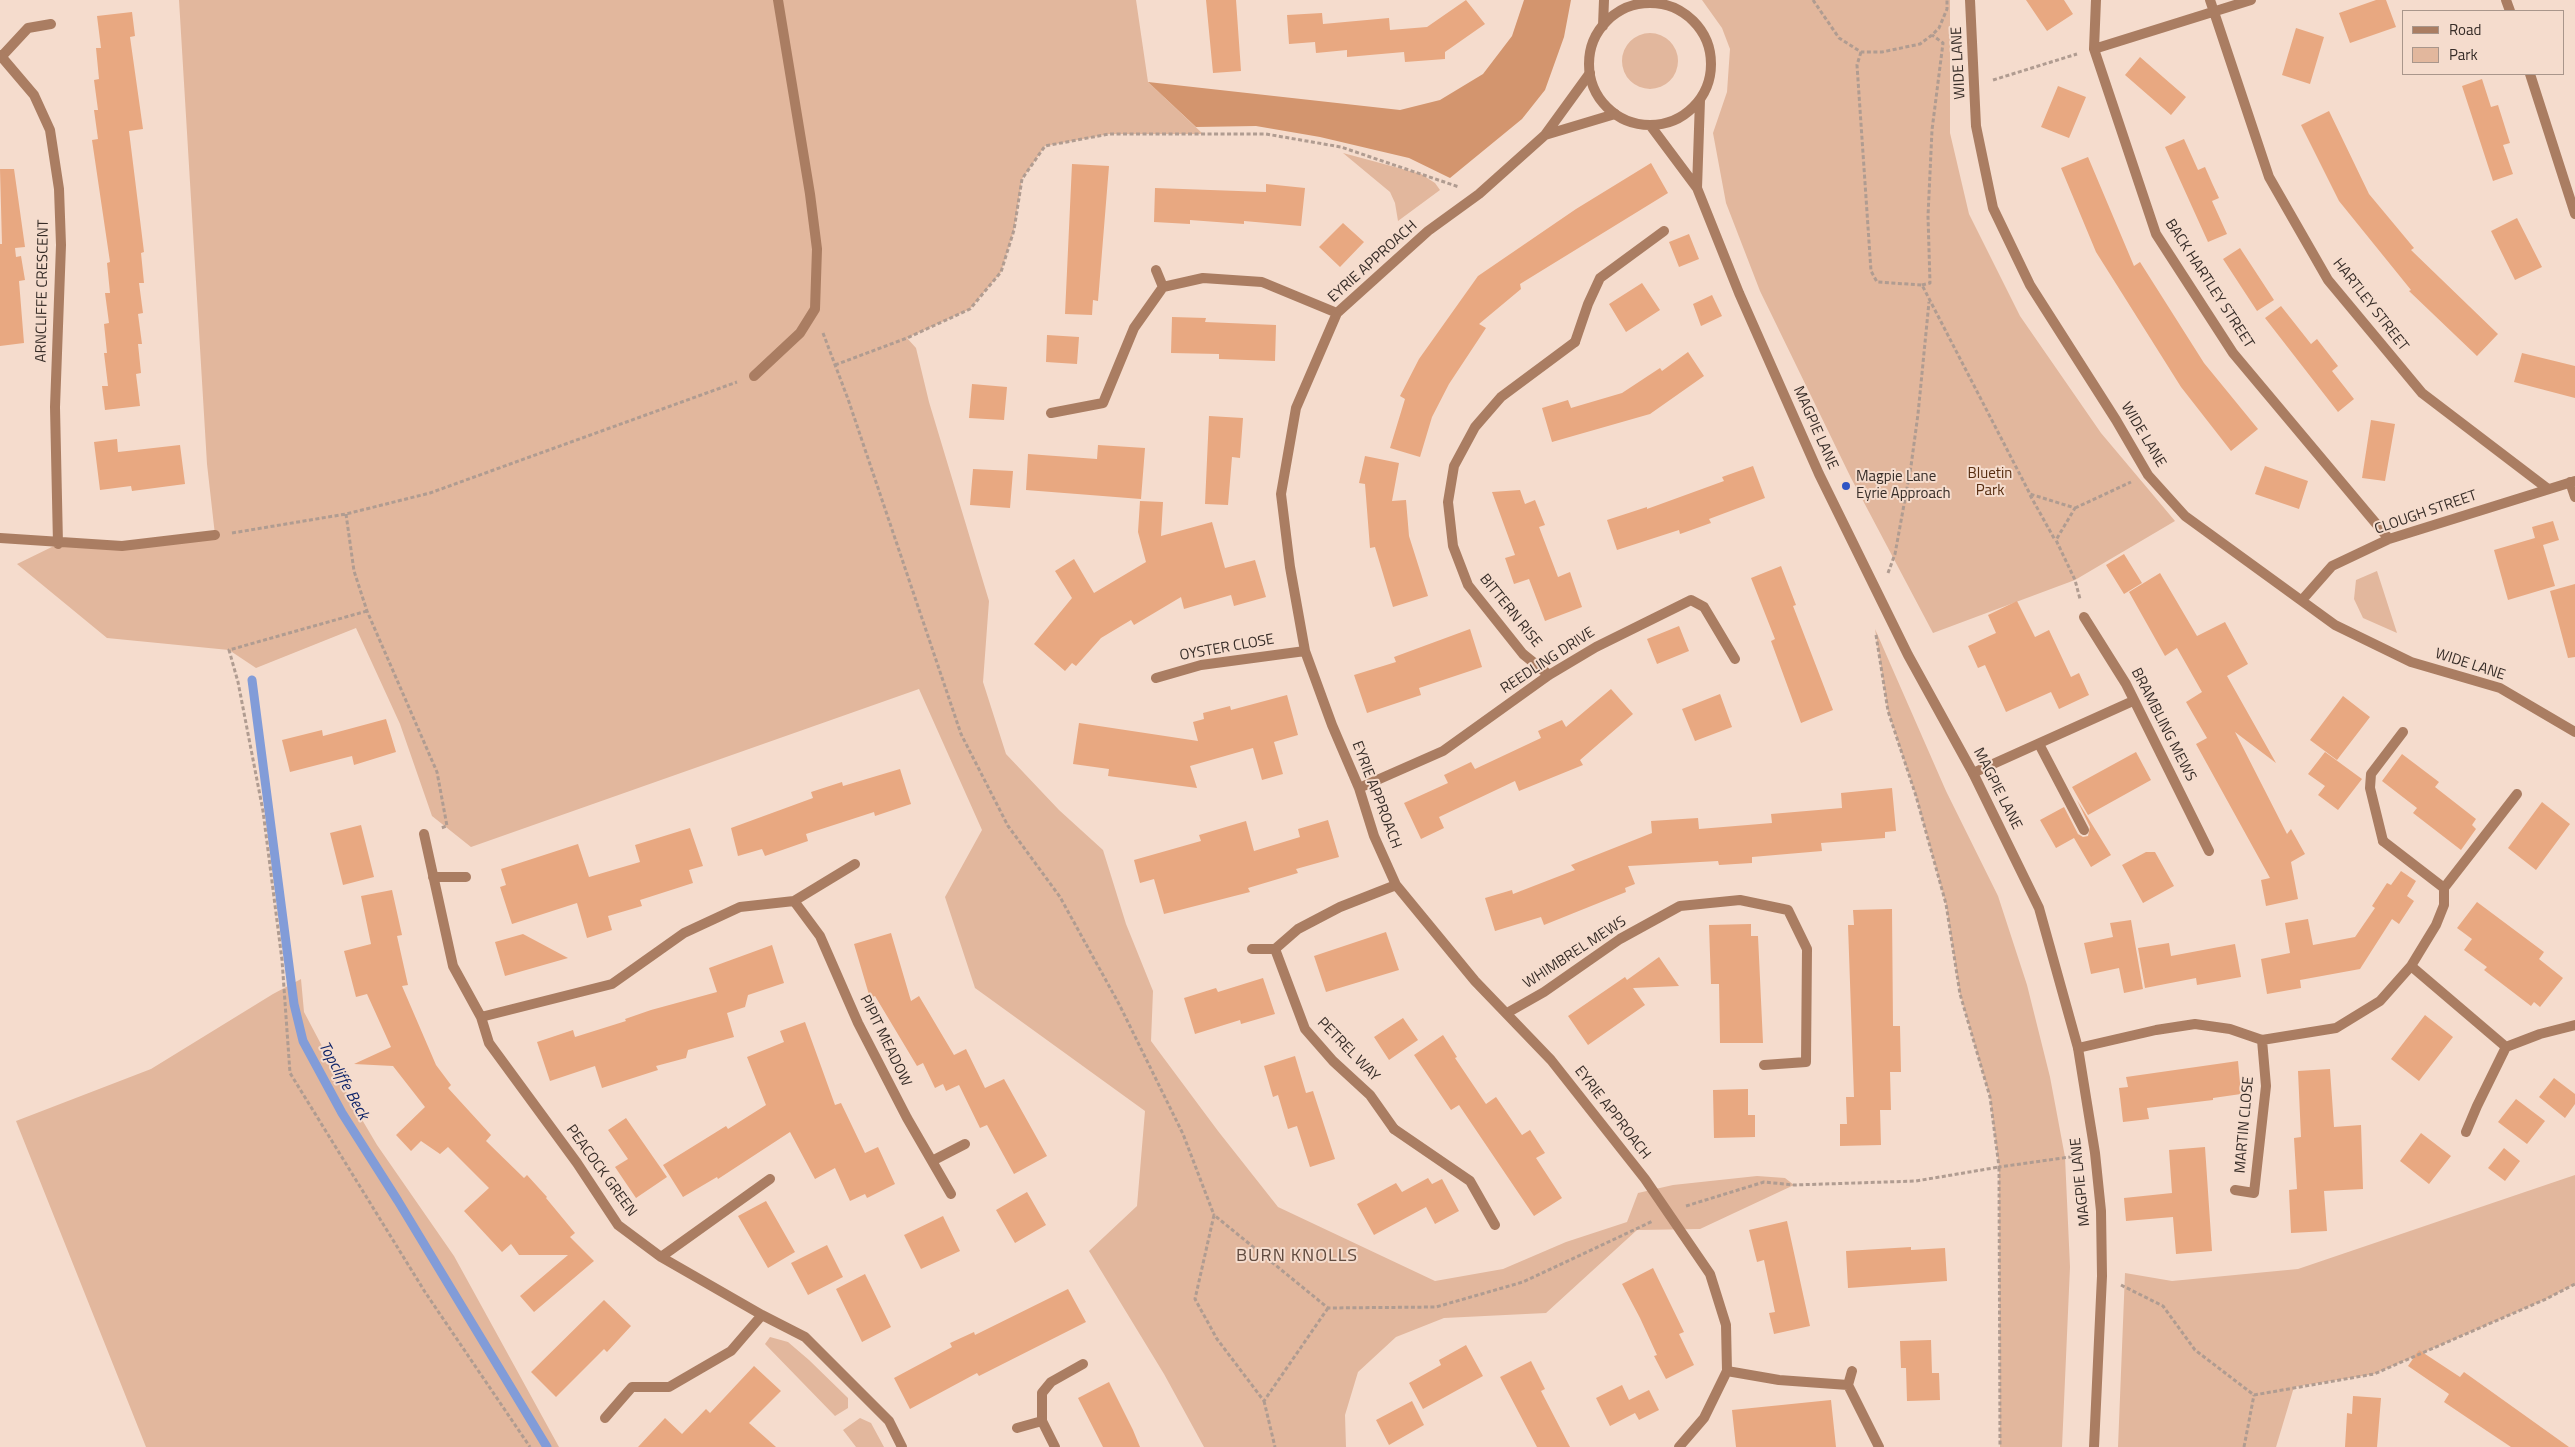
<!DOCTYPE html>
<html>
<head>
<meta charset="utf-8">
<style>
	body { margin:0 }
	#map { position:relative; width:2575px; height:1447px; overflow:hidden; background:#f5dccd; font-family:"Titillium Web",sans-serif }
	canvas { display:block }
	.legend { position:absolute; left:2402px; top:10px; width:162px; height:65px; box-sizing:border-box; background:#f5dccd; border:1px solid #a9968b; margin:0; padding:6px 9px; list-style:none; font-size:15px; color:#372d28 }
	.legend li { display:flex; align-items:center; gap:10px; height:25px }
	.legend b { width:25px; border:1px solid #a9968b }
</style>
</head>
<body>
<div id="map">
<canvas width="2575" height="1447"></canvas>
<ul class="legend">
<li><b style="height:6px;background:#aa7d62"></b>Road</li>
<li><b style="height:14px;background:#e2b79d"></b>Park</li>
</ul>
</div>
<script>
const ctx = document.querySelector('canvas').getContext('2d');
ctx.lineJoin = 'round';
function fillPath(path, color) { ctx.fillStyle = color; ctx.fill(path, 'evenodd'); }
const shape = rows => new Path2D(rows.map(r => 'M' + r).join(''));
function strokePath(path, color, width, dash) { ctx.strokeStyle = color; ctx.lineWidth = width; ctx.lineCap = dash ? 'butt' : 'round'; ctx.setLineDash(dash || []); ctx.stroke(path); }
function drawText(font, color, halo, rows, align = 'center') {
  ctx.font = font + ' "Titillium Web",sans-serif'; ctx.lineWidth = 4; ctx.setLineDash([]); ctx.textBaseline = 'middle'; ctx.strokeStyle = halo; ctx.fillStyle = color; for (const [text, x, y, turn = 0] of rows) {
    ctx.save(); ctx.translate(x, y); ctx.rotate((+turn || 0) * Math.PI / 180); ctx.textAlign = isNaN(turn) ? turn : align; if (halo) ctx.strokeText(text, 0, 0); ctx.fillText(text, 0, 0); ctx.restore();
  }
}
const green = shape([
	[179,0,1136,0,1148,82,1203,134,1109,134,1045,146,1022,179,1014,230,1001,272,970,309,907,338,916,348,929,402,989,601,983,682,1006,754,1059,810,1103,850,1126,924,1153,991,1151,1041,1218,1131,1278,1207,1435,1281,1503,1269,1566,1242,1627,1222,1638,1193,1673,1185,1757,1176,1785,1178,1794,1185,1700,1229,1637,1230,1546,1313,1444,1318,1396,1337,1358,1372,1345,1415,1346,1447,1204,1447,1164,1374,1089,1251,1137,1206,1145,1111,975,988,945,897,982,830,919,689,471,847,432,816,400,724,356,628,256,668,229,650,107,638,17,564,58,544,122,546,215,535,207,464],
	[1702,0,1950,0,1950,133,1969,214,2020,316,2101,433,2175,521,2075,580,1933,633,1851,478,1760,291,1726,203,1713,133,1727,92,1730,49,1722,28],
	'1622 61a28 28 0 1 1 56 0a28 28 0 1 1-56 0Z',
	[1343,153,1421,174,1435,183,1440,190,1398,221,1395,203,1390,192],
	[2377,571,2397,633,2363,618,2354,599,2356,580],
	[1875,629,1946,791,1998,896,2027,985,2050,1077,2065,1157,2070,1267,2062,1447,2000,1447,1999,1167,1990,1097,1960,994,1946,904,1916,796,1888,711],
	[301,979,304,1012,351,1101,377,1145,454,1256,559,1447,146,1447,16,1121,151,1069,273,994],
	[2575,1175,2575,1284,2546,1299,2374,1374,2294,1387,2276,1447,2118,1447,2125,1273,2172,1281,2298,1269],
	[770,1337,788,1342,809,1360,848,1398,848,1408,835,1416,765,1344],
	[860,1418,871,1423,884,1447,856,1447,843,1430]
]);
const forest = shape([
	[1524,0,1571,0,1564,37,1545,90,1522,119,1450,178,1409,158,1320,137,1256,126,1196,127,1148,82,1400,110,1440,100,1483,74,1512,36]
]);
const stream = shape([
	[252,680,294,1004,303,1041,342,1113,398,1201,547,1447]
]);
const building = shape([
	[1206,0,1236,0,1241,71,1213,73],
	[1466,0,1485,24,1445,52,1445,59,1405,62,1404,52,1347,57,1347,50,1316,53,1315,42,1289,44,1287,15,1322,13,1323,24,1389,18,1390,30,1427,27],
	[2026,0,2064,0,2073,14,2047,31],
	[2376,0,2386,0,2396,27,2350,43,2339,13],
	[132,12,135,36,130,37,143,129,129,131,144,252,141,253,144,283,139,283,143,313,138,314,142,344,138,344,141,373,136,374,140,406,105,410,102,386,108,386,104,353,107,353,104,324,109,323,105,293,110,293,107,263,110,262,92,140,98,139,94,110,98,110,94,80,99,79,96,48,101,48,97,16],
	[2296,28,2324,37,2310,84,2282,75],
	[2140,57,2186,97,2171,115,2125,75],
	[2482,79,2491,107,2498,105,2510,143,2503,145,2513,174,2493,181,2462,86],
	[2058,86,2086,97,2069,138,2041,127],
	[2329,111,2369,194,2414,248,2411,250,2498,334,2477,356,2409,291,2411,290,2339,201,2301,125],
	[2184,139,2198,170,2205,167,2212,183,2219,198,2212,201,2227,234,2208,242,2165,147],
	[2088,157,2134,266,2140,262,2204,363,2258,429,2231,451,2181,387,2096,252,2061,168],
	[1651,163,1668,193,1520,284,1521,289,1479,324,1486,328,1449,384,1432,417,1420,457,1390,448,1405,399,1400,396,1419,359,1478,276,1576,209],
	[1072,164,1109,166,1098,301,1093,300,1092,315,1065,314],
	[0,169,14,169,25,247,15,248,16,257,21,256,25,280,19,281,24,343,0,346,0,244,2,244],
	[1266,184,1305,188,1301,226,1244,221,1244,224,1190,220,1190,224,1154,222,1155,188,1266,192],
	[2517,218,2542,267,2515,280,2491,231],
	[1343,223,1364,242,1340,267,1319,247],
	[1689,234,1699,259,1679,267,1669,242],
	[2240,248,2274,300,2257,311,2223,259],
	[1642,283,1660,310,1626,332,1609,304],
	[1712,295,1722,316,1701,326,1693,304],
	[2281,306,2311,344,2317,339,2338,366,2332,371,2354,399,2338,412,2265,318],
	[1172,317,1206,318,1205,322,1276,325,1275,361,1219,359,1219,354,1171,353],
	[1047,335,1079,337,1077,364,1046,362],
	[1688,352,1704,376,1650,414,1552,442,1542,408,1568,400,1571,408,1622,393,1660,368,1662,371],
	[2522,353,2575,366,2575,398,2514,382],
	[972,384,1007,387,1004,420,969,418],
	[1209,416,1243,418,1240,458,1232,457,1228,505,1205,504],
	[2371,420,2395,424,2385,481,2362,478],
	[117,439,118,452,180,445,185,484,132,491,131,486,100,490,94,442],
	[1098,445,1145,448,1141,499,1026,490,1028,454,1097,459],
	[1365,456,1399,463,1392,501,1406,500,1409,536,1428,596,1393,607,1375,547,1370,548,1365,484,1359,483],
	[1753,466,1765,498,1709,519,1711,523,1680,534,1679,530,1617,550,1607,520,1647,507,1647,509,1724,481,1722,477],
	[2265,466,2308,481,2299,509,2255,494],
	[973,469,1013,471,1010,508,970,505],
	[1520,490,1525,504,1535,500,1545,525,1539,527,1558,577,1570,572,1582,607,1545,621,1529,579,1514,584,1505,558,1515,555,1492,492],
	[1140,501,1163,502,1161,536,1212,522,1225,568,1255,560,1266,597,1234,606,1231,595,1184,609,1181,597,1134,625,1131,620,1101,638,1076,666,1072,663,1065,671,1034,644,1072,598,1055,571,1074,559,1094,593,1146,562,1138,532],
	[2553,521,2559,540,2543,545,2555,586,2508,600,2494,550,2535,538,2532,527],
	[2124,554,2142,583,2124,594,2106,565],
	[1781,566,1796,605,1793,606,1833,710,1801,723,1771,641,1775,639,1751,578],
	[2160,573,2197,636,2225,622,2248,664,2227,676,2276,763,2235,732,2287,834,2291,829,2305,854,2291,862,2298,899,2266,906,2261,880,2270,878,2196,744,2207,738,2186,702,2202,692,2177,648,2165,656,2129,592],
	[2575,584,2575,657,2568,658,2550,591],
	[2017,601,2035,637,2049,630,2071,677,2079,673,2089,695,2059,709,2051,692,2006,712,1985,665,1978,668,1968,646,1996,633,1988,615],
	[1679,626,1689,651,1657,664,1647,639],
	[1470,629,1482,667,1419,688,1421,695,1367,713,1354,675,1396,662,1394,657],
	[1611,689,1633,714,1580,760,1583,765,1519,791,1515,781,1439,817,1444,828,1421,839,1404,803,1448,783,1444,775,1471,762,1475,769,1541,738,1538,731,1562,720,1566,727],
	[1720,694,1732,727,1695,741,1682,709],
	[1287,695,1298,735,1274,742,1283,774,1262,780,1253,748,1190,766,1197,788,1108,776,1109,769,1073,764,1079,723,1198,741,1193,722,1204,719,1203,713,1230,706,1231,710],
	[2343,696,2370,717,2337,760,2310,740],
	[386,719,396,752,354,765,352,756,290,772,282,740,322,730,323,736],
	[2136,752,2151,780,2088,815,2072,787],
	[2325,752,2362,779,2338,810,2318,795,2325,786,2308,774],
	[2402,754,2439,782,2435,787,2476,819,2472,825,2476,829,2461,850,2413,813,2417,808,2382,781],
	[900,769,911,804,875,816,874,812,806,834,808,841,765,856,762,849,738,856,731,828,813,798,811,792,842,782,843,786],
	[1892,788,1896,831,1885,832,1885,838,1821,843,1822,851,1752,857,1752,863,1719,865,1718,861,1628,866,1635,884,1625,888,1626,892,1544,925,1541,917,1495,931,1485,898,1512,890,1513,894,1575,870,1571,865,1652,833,1651,821,1698,818,1699,829,1772,823,1771,814,1842,808,1841,793],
	[2077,800,2111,855,2091,867,2074,838,2056,848,2040,820,2064,807,2078,834,2083,837,2088,836,2090,827],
	[2542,802,2570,824,2536,870,2508,848],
	[1328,820,1339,857,1296,869,1298,873,1248,888,1250,892,1164,914,1154,879,1140,883,1134,860,1201,841,1199,835,1246,821,1254,851,1300,837,1298,829],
	[361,825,374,877,343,885,330,833],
	[690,828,703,866,689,870,693,883,640,900,642,906,608,916,612,930,587,938,577,903,512,924,500,887,506,885,501,869,578,844,589,877,640,862,635,845],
	[2146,852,2155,852,2174,886,2143,903,2122,865],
	[2401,871,2416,881,2407,896,2414,901,2399,924,2392,919,2360,969,2300,980,2301,988,2267,994,2261,959,2290,953,2285,923,2308,919,2313,945,2355,937,2375,908,2372,906,2387,883,2391,885],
	[392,890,402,935,397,936,408,985,402,986,436,1065,451,1085,448,1088,491,1135,486,1141,524,1178,527,1175,547,1197,546,1198,575,1233,570,1237,594,1261,534,1312,520,1296,568,1255,519,1255,511,1244,502,1252,464,1211,489,1188,448,1147,440,1154,421,1141,411,1151,396,1135,425,1107,393,1066,354,1064,391,1047,367,994,356,997,344,951,371,944,361,896],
	[2477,902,2544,952,2539,959,2563,978,2540,1007,2534,1002,2531,1006,2484,970,2487,967,2464,950,2472,939,2457,928],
	[1892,909,1893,1026,1900,1026,1901,1072,1890,1072,1891,1110,1880,1110,1881,1145,1840,1146,1840,1124,1847,1124,1846,1097,1854,1097,1848,925,1854,925,1853,910],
	[2131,920,2143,989,2124,993,2119,968,2091,974,2084,943,2113,937,2110,923],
	[1751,924,1751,936,1758,936,1763,1043,1720,1043,1719,984,1711,984,1709,925],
	[1386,932,1399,970,1326,992,1314,956],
	[891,933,911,1001,919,996,954,1055,966,1049,985,1088,1004,1079,1047,1156,1014,1174,987,1125,980,1128,959,1085,946,1091,943,1084,935,1088,923,1063,917,1066,875,996,870,998,854,944],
	[523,934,568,958,505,976,495,942],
	[2169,943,2171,956,2235,944,2241,977,2197,985,2196,978,2145,988,2138,948],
	[772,945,784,983,748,995,745,1007,727,1013,734,1037,688,1050,686,1058,656,1066,658,1070,602,1088,595,1066,550,1081,537,1042,573,1030,575,1037,626,1021,625,1019,651,1010,717,992,709,968],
	[1659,957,1679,986,1633,988,1645,1005,1588,1045,1568,1016,1625,977,1627,980],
	[1263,978,1275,1014,1241,1024,1240,1020,1195,1034,1184,998,1216,988,1218,992],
	[2425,1015,2453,1037,2419,1081,2391,1059],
	[1403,1018,1418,1040,1389,1060,1374,1037],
	[805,1022,835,1105,841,1103,865,1153,878,1147,895,1184,867,1198,865,1194,850,1201,835,1168,815,1179,790,1132,718,1179,717,1177,683,1197,663,1165,726,1126,728,1129,766,1105,747,1057,784,1042,780,1031],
	[1443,1035,1457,1057,1455,1058,1486,1104,1496,1097,1522,1135,1530,1130,1545,1153,1536,1158,1562,1198,1534,1216,1459,1105,1451,1110,1414,1055],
	[1295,1056,1306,1093,1313,1091,1335,1159,1310,1167,1297,1126,1288,1129,1278,1095,1273,1097,1264,1066],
	[2238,1061,2241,1094,2213,1098,2213,1100,2147,1108,2149,1119,2123,1122,2119,1088,2128,1087,2126,1077],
	[2330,1069,2334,1127,2361,1125,2363,1189,2324,1191,2327,1231,2291,1233,2289,1190,2297,1189,2294,1138,2301,1137,2298,1071],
	[2554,1078,2575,1094,2575,1104,2565,1118,2539,1097],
	[1748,1089,1748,1115,1755,1115,1755,1137,1714,1138,1713,1090],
	[2516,1099,2545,1121,2527,1144,2498,1122],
	[626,1118,667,1177,636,1198,615,1167,628,1159,608,1130],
	[2421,1133,2451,1156,2429,1184,2400,1161],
	[2205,1147,2212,1251,2176,1254,2173,1217,2126,1221,2124,1198,2172,1193,2169,1150],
	[2504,1148,2520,1161,2505,1181,2488,1168],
	[1428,1178,1432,1184,1442,1179,1459,1211,1435,1224,1426,1207,1374,1235,1357,1204,1396,1183,1402,1192],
	[1027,1192,1046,1225,1015,1243,996,1210],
	[766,1201,795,1252,768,1268,738,1216],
	[943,1216,960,1251,921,1269,904,1235],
	[1787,1221,1810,1326,1774,1334,1769,1313,1775,1312,1764,1260,1757,1262,1749,1230],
	[827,1245,843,1277,808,1295,791,1263],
	[1911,1247,1911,1250,1945,1248,1947,1281,1848,1288,1846,1251],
	[1653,1268,1684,1332,1679,1334,1694,1365,1666,1379,1654,1356,1657,1355,1640,1318,1622,1284],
	[865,1274,891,1327,862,1342,836,1289],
	[1068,1289,1086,1322,979,1376,977,1373,910,1409,894,1378,952,1347,950,1343,974,1332,975,1335],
	[604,1300,631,1326,607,1352,604,1349,556,1397,531,1372],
	[1931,1340,1932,1373,1939,1373,1940,1400,1907,1401,1906,1368,1901,1368,1900,1341],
	[1466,1345,1483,1376,1423,1409,1409,1383,1441,1365,1439,1360],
	[2419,1350,2460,1377,2464,1372,2569,1447,2511,1447,2487,1431,2444,1402,2449,1394,2408,1366],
	[1531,1361,1545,1389,1541,1391,1570,1447,1537,1447,1500,1377],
	[754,1366,781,1391,749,1423,776,1447,638,1447,665,1418,682,1434,706,1409,710,1413],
	[1109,1382,1133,1430,1140,1447,1103,1447,1078,1398],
	[1622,1385,1629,1400,1649,1390,1659,1410,1639,1420,1635,1413,1610,1426,1596,1398],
	[2353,1396,2381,1398,2377,1447,2345,1447,2347,1413,2352,1414],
	[1831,1400,1836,1447,1736,1447,1732,1410],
	[1412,1401,1424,1425,1389,1445,1376,1420]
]);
const path = shape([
	[1813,0,1839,38,1861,52,1882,52,1920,44,1932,35,1939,28,1947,9,1947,0],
	[1861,52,1857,65,1871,271,1877,282,1922,285,2030,494,2075,508,2056,540,2075,580,2080,599],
	[1993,80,2077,54],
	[1922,285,1930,283,1928,216,1932,130,1943,43,1932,35],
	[823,333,848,399,961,734,1008,826,1060,897,1119,1004,1183,1134,1214,1215],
	[835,365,907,338,970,309,1001,272,1014,230,1022,179,1045,146,1109,134,1266,134,1341,147,1459,187],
	[2030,495,2055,540],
	[2075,508,2131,482],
	[346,514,354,571,367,611,437,772,447,826,441,828],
	[232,533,346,514,430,493,737,382],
	[1888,573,1895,554,1911,466,1918,414,1929,302],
	[367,611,229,650,238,682,263,811,282,960,290,1073,425,1292,530,1447],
	[1876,635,1888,711,1916,796,1946,904,1960,994,1990,1097,1999,1167,2077,1156],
	[1686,1206,1764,1182,1794,1185,1916,1181,1999,1167,2000,1447],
	[2121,1285,2163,1306,2195,1350,2254,1395,2374,1374,2546,1299,2575,1284],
	[1328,1308,1264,1401,1217,1339,1195,1299,1214,1215,1328,1308,1436,1307,1523,1282,1653,1221],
	[1264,1401,1275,1447],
	[2244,1447,2254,1395]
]);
const service = shape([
	[2,56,28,28,51,24],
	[1575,342,1588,304,1600,278,1664,231],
	[754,376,800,333,815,309,817,249,810,194,778,0],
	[2039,744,2084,830],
	[2383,841,2370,788,2371,774,2403,732],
	[2444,888,2517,794],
	[1394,1129,1470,1181,1495,1225],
	[1042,1421,1042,1393,1051,1382,1083,1364]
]);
const minor = shape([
	[1970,0,1976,126,1993,208,2030,285,2116,420,2148,475,2185,516,2335,625,2411,662,2500,688,2575,732],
	[2096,0,2094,49,2156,234,2233,353,2389,539],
	[2210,0,2269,177,2328,280,2422,393,2548,489],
	[2506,0,2510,11],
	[2094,49,2251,0],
	[0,55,34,95,50,130,59,189,61,245,55,407,58,544],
	[1590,73,1545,135,1479,194,1428,231,1337,313,1296,408,1281,494,1290,567,1305,651,1332,725,1359,788,1374,836,1396,885,1475,981,1551,1060,1645,1179,1710,1274,1726,1325,1727,1371,1704,1418,1679,1447],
	[2530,74,2575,214],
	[1545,135,1615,114],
	[1156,270,1163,287],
	[1051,413,1103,403,1134,328,1163,287,1203,278,1262,282,1337,313],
	[2570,482,2575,497],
	[0,538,122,546,215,535],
	[2302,600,2332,566,2389,539,2575,481],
	[2084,617,2126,684,2209,851],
	[1549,675,1523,654,1468,585,1453,546,1448,502,1454,466,1475,427,1501,397,1575,342],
	[1156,678,1201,665,1305,651],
	[1973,773,2133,701],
	[1359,788,1443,751,1549,675,1596,647,1691,600,1704,607,1735,659],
	[424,834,453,966,481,1017,489,1043,577,1163,618,1225,661,1257,762,1315,805,1337,889,1421,902,1447],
	[433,877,466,877],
	[794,901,820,936,858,1023,907,1118,951,1194],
	[1252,949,1275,949],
	[2411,966,2506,1047],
	[1507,1013,1544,992,1620,939,1680,906,1740,900,1788,910,1807,949,1806,1062,1764,1065],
	[481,1017,612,984,684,933,740,907,794,901,855,864],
	[2078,1048,2156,1030,2195,1024,2230,1029,2262,1040,2336,1028,2380,1001,2411,966,2436,925,2444,905,2444,888,2383,841],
	[1394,1129,1370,1095,1333,1061,1305,1029,1275,949,1298,929,1340,907,1396,885],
	[2466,1132,2477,1106,2506,1047,2540,1034,2575,1025],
	[932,1161,965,1144],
	[2235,1190,2254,1193,2266,1086,2262,1040],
	[661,1257,770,1179],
	[1727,1371,1779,1380,1848,1385,1879,1447],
	[1848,1385,1852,1371],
	[605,1418,632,1387,669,1387,731,1351,762,1315],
	[1017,1428,1042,1421,1055,1447]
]);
const tertiary = shape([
	'1589 64a61 61 0 1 1 122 0a61 61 0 1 1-122 0Z',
	[1603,26,1604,0],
	[1650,125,1697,188,1739,293,1819,474,1908,655,1973,773,2039,908,2078,1048,2095,1153,2101,1211,2102,1276,2094,1447],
	[1697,188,1700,100]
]);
const markers = [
	[1846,486,5,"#2e54c4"]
];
const streetNames = [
	["WIDE LANE",1959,63,-93],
	["EYRIE APPROACH",1373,262,-42],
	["BACK HARTLEY STREET",2209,284,57],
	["ARNCLIFFE CRESCENT",43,291,-89],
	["HARTLEY STREET",2370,305,52],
	["MAGPIE LANE",1815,428,66],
	["WIDE LANE",2143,435,59],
	["CLOUGH STREET",2426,513,-19],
	["BITTERN RISE",1510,611,51],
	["OYSTER CLOSE",1227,648,-10],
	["REEDLING DRIVE",1548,661,-33],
	["WIDE LANE",2470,665,18],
	["BRAMBLING MEWS",2163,725,63],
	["MAGPIE LANE",1997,789,63],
	["EYRIE APPROACH",1376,795,69],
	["WHIMBREL MEWS",1575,953,-33],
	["PIPIT MEADOW",885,1041,64],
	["PETREL WAY",1348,1050,46],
	["EYRIE APPROACH",1612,1113,52],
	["MARTIN CLOSE",2245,1125,-85],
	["PEACOCK GREEN",601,1171,54],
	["MAGPIE LANE",2081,1182,-96]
];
const parkNames = [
	["Bluetin",1990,474],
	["Park",1990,491]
];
const poiNames = [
	["Magpie Lane",1856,477],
	["Eyrie Approach",1856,494]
];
const waterNames = [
	["Topcliffe Beck",343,1081,61]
];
const quarterNames = [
	["BURN KNOLLS",1297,1257]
];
fillPath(green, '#e2b79d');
fillPath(forest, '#d3956e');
strokePath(stream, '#829cd8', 9);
fillPath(building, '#e8a881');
strokePath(path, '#b09c91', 3, [4, 2.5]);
strokePath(service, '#aa7d62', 10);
strokePath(minor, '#aa7d62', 10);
strokePath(tertiary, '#aa7d62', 10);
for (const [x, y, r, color] of markers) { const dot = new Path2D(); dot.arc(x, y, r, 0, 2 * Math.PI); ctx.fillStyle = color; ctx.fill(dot); strokePath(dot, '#f5dccd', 2); }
drawText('15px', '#372d28', '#f5dccd', streetNames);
drawText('15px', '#572d10', '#f5dccd', parkNames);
drawText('15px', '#372d28', '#f5dccd', poiNames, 'left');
drawText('italic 16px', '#0f2468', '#f5dccd', waterNames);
ctx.letterSpacing = '1px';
drawText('18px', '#614b3f', '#f5dccd', quarterNames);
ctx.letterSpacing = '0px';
</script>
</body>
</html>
